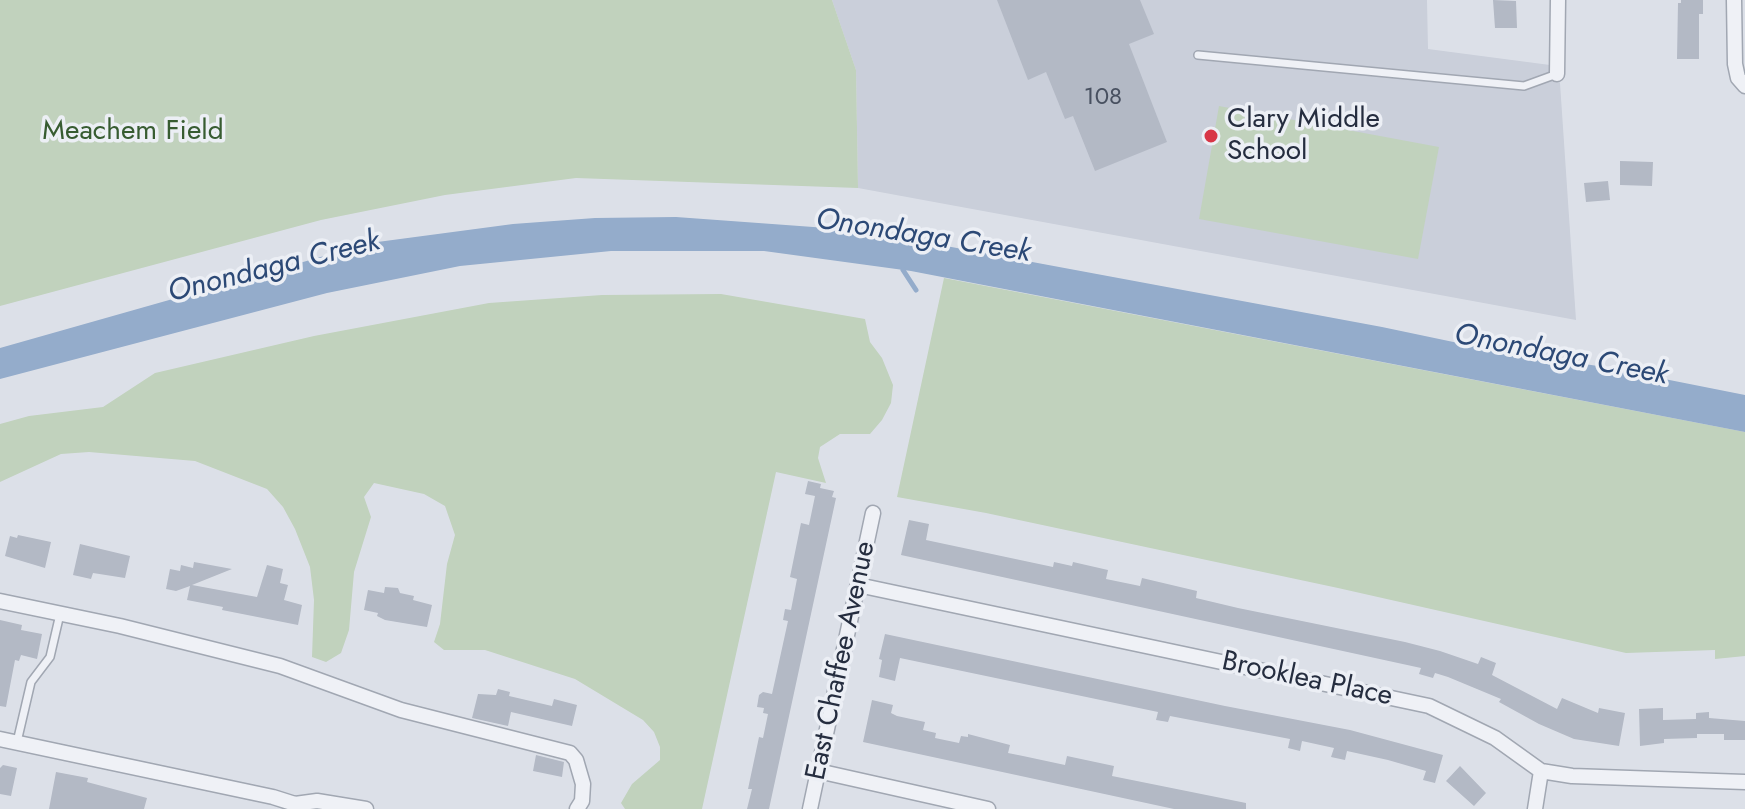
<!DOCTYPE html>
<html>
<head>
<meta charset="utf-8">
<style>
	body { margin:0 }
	canvas { display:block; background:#dce0e8 }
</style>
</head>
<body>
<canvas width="1745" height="809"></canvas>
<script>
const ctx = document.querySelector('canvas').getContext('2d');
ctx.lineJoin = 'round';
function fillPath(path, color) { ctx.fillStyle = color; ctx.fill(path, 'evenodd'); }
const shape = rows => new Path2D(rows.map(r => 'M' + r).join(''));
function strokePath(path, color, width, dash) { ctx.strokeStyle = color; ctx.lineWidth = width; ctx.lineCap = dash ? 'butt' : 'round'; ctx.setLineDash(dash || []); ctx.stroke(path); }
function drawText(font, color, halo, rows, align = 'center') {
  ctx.font = font + ' Jost,sans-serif'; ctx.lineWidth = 7; ctx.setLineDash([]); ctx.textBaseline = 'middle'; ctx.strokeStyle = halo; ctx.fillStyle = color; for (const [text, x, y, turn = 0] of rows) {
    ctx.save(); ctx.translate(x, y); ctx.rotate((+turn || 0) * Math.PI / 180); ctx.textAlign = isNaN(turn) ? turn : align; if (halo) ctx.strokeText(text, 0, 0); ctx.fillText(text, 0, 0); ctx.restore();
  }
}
const built = shape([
	[832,0,1427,0,1428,49,1550,65,1560,83,1576,320,858,188,856,70]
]);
const green = shape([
	[0,0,832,0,856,70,858,188,576,178,445,195,321,220,0,306],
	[1219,106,1439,147,1418,259,1199,219],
	[944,278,1745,432,1745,656,1715,659,1715,650,1626,653,1338,588,986,513,897,497],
	[721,294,865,319,870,342,882,358,893,385,891,403,882,420,870,434,840,434,820,447,818,458,826,483,776,472,702,809,625,809,621,803,632,784,660,760,660,747,654,732,643,720,575,679,485,650,444,650,434,642,440,624,447,564,455,535,445,506,424,494,374,483,364,497,371,517,354,572,349,630,341,653,326,662,312,657,314,600,310,567,295,529,283,507,267,489,195,461,89,452,61,454,0,482,0,424,29,416,103,407,155,373,314,336,489,303,602,295]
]);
const water = shape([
	[676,217,827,228,930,243,1382,327,1482,348,1604,367,1745,395,1745,432,911,271,764,251,611,251,460,266,327,293,0,379,0,348,370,243,513,224,595,218]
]);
const stream = shape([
	[903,270,916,290]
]);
const building = shape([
	[997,0,1140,0,1154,34,1129,44,1167,142,1095,171,1073,116,1065,119,1046,72,1028,80],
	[1493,0,1516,1,1517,28,1495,28],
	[1681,0,1703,0,1703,14,1699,14,1699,59,1677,59,1678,3,1681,3],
	[1620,161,1653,162,1652,186,1620,185],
	[1608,181,1610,200,1586,202,1584,183],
	[808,481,821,484,820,488,834,491,832,497,836,498,769,809,747,809,752,789,748,789,759,737,763,738,768,714,763,713,764,708,757,707,759,695,763,692,772,694,788,621,783,620,785,609,791,610,797,579,790,577,801,523,809,525,815,496,805,494],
	[909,520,929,524,926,540,1053,567,1054,562,1072,566,1073,562,1108,570,1106,579,1140,586,1142,578,1197,591,1196,598,1238,608,1405,642,1440,651,1478,664,1481,657,1496,663,1492,675,1557,709,1562,698,1598,713,1599,708,1625,713,1619,746,1574,739,1539,724,1499,702,1501,699,1448,677,1435,673,1433,678,1419,674,1421,668,901,555],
	[18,535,51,542,45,568,5,556,10,536,17,538],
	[80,544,130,556,125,578,93,573,91,579,73,575],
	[194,562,232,569,192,585,257,597,267,565,283,569,280,583,288,585,284,600,302,605,298,625,222,610,223,607,187,600,190,586,176,591,166,589,170,569,180,571,181,565,193,568],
	[385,587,398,588,400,593,414,596,413,600,432,605,427,627,385,620,377,616,378,613,364,610,368,590,384,593],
	[0,620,22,625,21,630,42,634,37,659,21,655,19,661,15,660,6,707,0,706],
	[885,634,1225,706,1350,730,1443,755,1435,783,1423,780,1426,771,1388,760,1347,751,1345,760,1331,757,1334,748,1302,741,1300,751,1288,748,1290,739,1170,716,1168,722,1156,720,1158,712,900,658,895,681,879,677,882,660,879,659],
	[498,689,510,692,509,696,552,706,554,699,577,705,572,726,511,712,508,726,472,718,478,694,496,695],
	[872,700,893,705,891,713,897,716,925,722,923,730,936,733,935,738,959,743,961,736,968,737,968,734,1010,745,1008,753,1023,756,1065,765,1067,756,1114,766,1112,776,1246,803,1246,809,1174,809,863,742],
	[1663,708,1663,720,1696,719,1696,713,1709,712,1709,718,1745,721,1745,740,1724,740,1724,734,1697,734,1697,738,1664,739,1664,743,1640,746,1639,709],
	[536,755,564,762,562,777,533,771],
	[3,765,17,768,11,796,0,794,0,768],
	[1460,766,1486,793,1474,806,1446,781],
	[56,772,88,778,87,782,147,798,144,809,49,809]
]);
const lane = shape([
	[1198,55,1524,86,1557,74],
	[17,742,31,682,50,657,60,614]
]);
const street = shape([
	[1734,0,1735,64,1738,78,1745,86],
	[1557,74,1558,0],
	[858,585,1429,706,1495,738,1541,771,1572,776,1745,782],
	[0,601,120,626,280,666,401,710,570,753,576,760,583,784,582,801,577,809],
	[0,739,273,797,295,804,317,801,366,809],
	[818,771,988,809],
	[810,809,873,513],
	[1535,809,1541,771]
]);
const markers = [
	[1211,136,8,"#d83646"]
];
const numberNames = [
	["108",1103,98]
];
const poiNames = [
	["Clary Middle",1227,120],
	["School",1227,152]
];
const parkNames = [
	["Meachem Field",133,132]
];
const streetNames = [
	["East Chaffee Avenue",842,661,-78],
	["Brooklea Place",1307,680,12]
];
const waterNames = [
	["Onondaga Creek",923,237,9],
	["Onondaga Creek",274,268,-14],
	["Onondaga Creek",1561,356,11]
];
fillPath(built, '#cacfda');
fillPath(green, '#c1d2bd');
fillPath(water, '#94accb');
strokePath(stream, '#94accb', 5);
fillPath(building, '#b3b9c5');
strokePath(lane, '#a1a7b2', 10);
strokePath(street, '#a1a7b2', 17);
strokePath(lane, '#eff1f6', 7);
strokePath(street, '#eff1f6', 14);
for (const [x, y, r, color] of markers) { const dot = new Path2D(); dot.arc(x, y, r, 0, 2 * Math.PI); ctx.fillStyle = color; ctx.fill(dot); strokePath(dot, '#eceff5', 3); }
drawText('24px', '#485060', null, numberNames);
drawText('28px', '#252d3f', '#eceff5', poiNames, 'left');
drawText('28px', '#375c31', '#eceff5', parkNames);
drawText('28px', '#252d3f', '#eceff5', streetNames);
drawText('italic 30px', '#2c4976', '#eceff5', waterNames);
</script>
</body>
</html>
